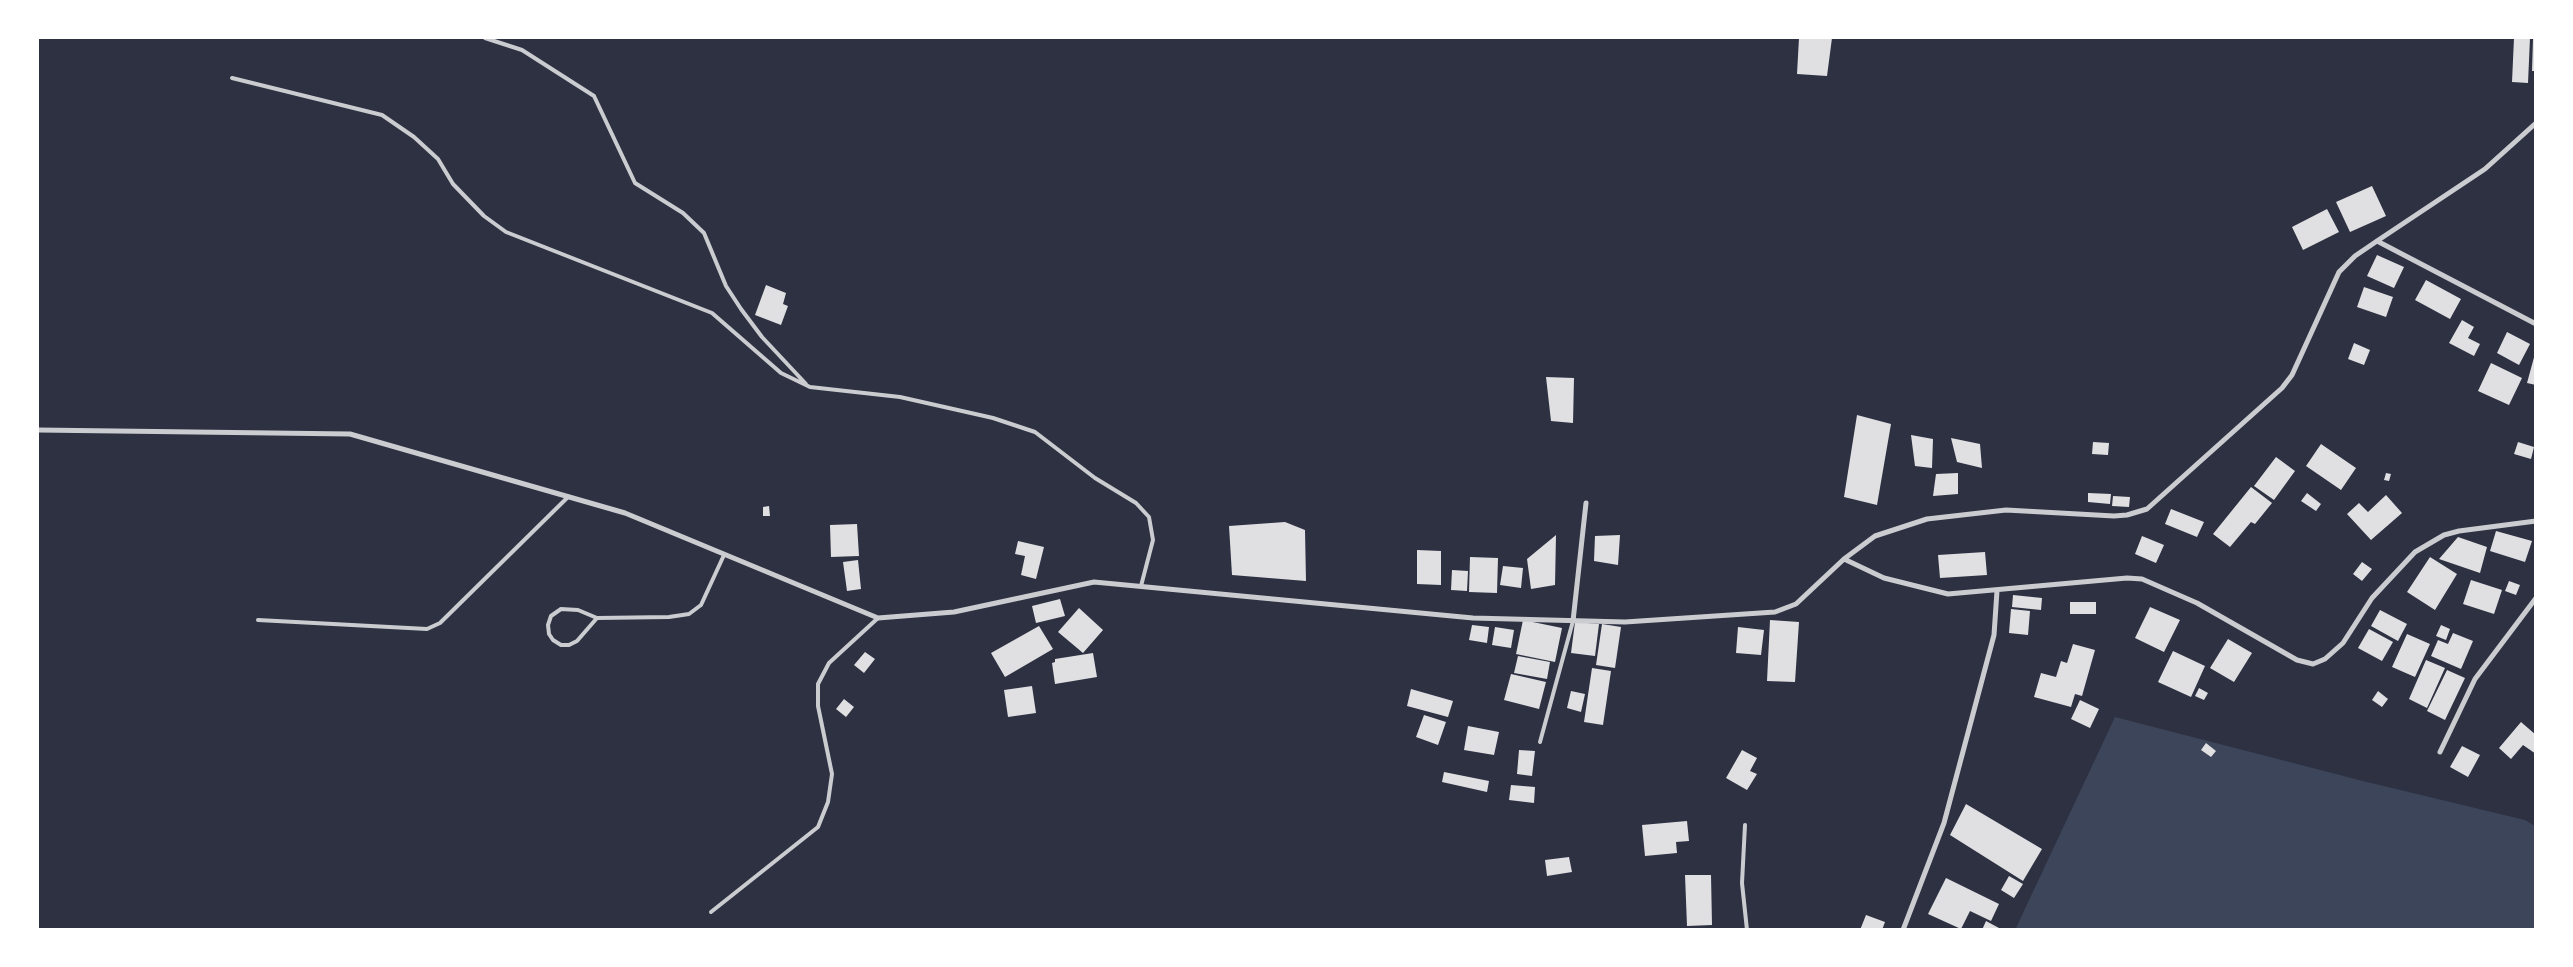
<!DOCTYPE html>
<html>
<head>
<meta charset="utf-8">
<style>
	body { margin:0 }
	#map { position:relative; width:2573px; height:967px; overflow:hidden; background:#2d3142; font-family:"DejaVu Sans",sans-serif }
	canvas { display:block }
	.frame { position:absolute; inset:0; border:39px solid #fff; pointer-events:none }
</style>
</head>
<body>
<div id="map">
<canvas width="2573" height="967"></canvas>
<div class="frame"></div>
</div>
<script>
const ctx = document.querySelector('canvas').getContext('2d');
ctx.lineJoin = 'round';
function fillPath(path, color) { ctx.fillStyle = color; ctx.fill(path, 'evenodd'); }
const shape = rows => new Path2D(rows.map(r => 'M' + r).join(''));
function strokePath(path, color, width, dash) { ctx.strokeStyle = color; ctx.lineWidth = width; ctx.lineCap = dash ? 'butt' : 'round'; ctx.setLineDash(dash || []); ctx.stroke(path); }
const green = shape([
	[2115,717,2363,781,2525,820,2535,826,2535,929,2015,930]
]);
const building = shape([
	[1799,38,1832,38,1827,76,1797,74],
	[2514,38,2530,38,2528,83,2512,82],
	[2533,39,2536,39,2536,71,2532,71],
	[2372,186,2386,216,2350,232,2336,202],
	[2327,209,2339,232,2303,250,2292,227],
	[2377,255,2404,267,2394,288,2367,276],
	[2426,280,2461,299,2450,319,2415,300],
	[766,285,786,293,783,304,788,306,781,325,755,315],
	[2364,287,2393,297,2386,317,2357,307],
	[2462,320,2474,327,2468,338,2480,344,2474,356,2449,343],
	[2507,332,2530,344,2519,365,2497,353],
	[2354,343,2370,350,2364,365,2348,359],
	[2536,350,2536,385,2527,383],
	[2491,363,2522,378,2509,405,2478,391],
	[1546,377,1574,378,1573,423,1551,421],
	[1857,415,1891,424,1877,505,1844,497],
	[1911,435,1933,439,1932,468,1915,466],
	[1951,438,1980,444,1982,468,1957,462],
	[2093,442,2109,443,2108,455,2092,454],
	[2518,442,2534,447,2531,459,2514,454],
	[2321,444,2356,468,2341,490,2306,466],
	[2276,457,2295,471,2274,500,2254,486],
	[1958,473,1958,494,1933,496,1936,474],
	[2386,473,2391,474,2389,481,2384,480],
	[2251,487,2272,503,2255,524,2251,522,2230,547,2213,534],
	[2088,493,2111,494,2110,504,2088,502],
	[2307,493,2321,504,2316,511,2301,501],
	[2386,495,2402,513,2371,540,2347,514,2359,503,2368,512],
	[2113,496,2130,497,2129,507,2112,506],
	[769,506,770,516,763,516,763,507],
	[2171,509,2204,522,2197,537,2165,524],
	[1285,522,1305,530,1306,581,1232,575,1229,526],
	[857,524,859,556,831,557,830,525],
	[2496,531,2532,541,2525,562,2490,551],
	[1556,535,1555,585,1531,589,1527,559],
	[1620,535,1618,565,1594,561,1595,536],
	[2142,536,2164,545,2156,563,2135,554],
	[2458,537,2487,547,2480,573,2439,559],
	[1018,541,1044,547,1036,579,1021,575,1025,556,1015,554],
	[1417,550,1441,551,1441,585,1417,584],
	[1985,552,1987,575,1940,578,1938,555],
	[1470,557,1498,558,1497,593,1469,592],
	[2430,557,2457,574,2435,610,2407,592],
	[858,560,861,589,847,591,843,562],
	[2362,562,2372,569,2362,581,2353,574],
	[1503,566,1523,568,1521,588,1500,585],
	[1452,570,1468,571,1467,591,1451,590],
	[2471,580,2502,590,2494,614,2463,604],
	[2509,581,2520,585,2516,595,2505,591],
	[2013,595,2042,598,2041,610,2012,607],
	[1060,599,1065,616,1036,623,1032,606],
	[2070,602,2096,602,2096,614,2070,614],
	[2150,607,2180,620,2164,652,2135,638],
	[1079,608,1103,630,1083,653,1058,632],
	[2011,609,2030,611,2028,635,2009,633],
	[2380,610,2407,624,2398,641,2371,626],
	[1523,620,1562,628,1555,662,1516,654],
	[1770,620,1799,622,1795,682,1767,681],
	[1575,622,1599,624,1595,656,1571,653],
	[1602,624,1621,627,1615,668,1596,665],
	[1472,625,1489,627,1487,643,1469,640],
	[2441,625,2450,629,2446,640,2436,636],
	[1039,626,1053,649,1005,677,991,653],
	[1495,627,1514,630,1511,648,1492,645],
	[1738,627,1764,630,1761,655,1736,653],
	[2369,629,2393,642,2382,661,2358,648],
	[2453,633,2473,641,2461,669,2431,656,2438,640,2448,644],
	[2407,634,2430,644,2415,677,2392,667],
	[2228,639,2252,653,2234,682,2210,668],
	[2073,644,2095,650,2082,696,2075,694,2071,707,2034,697,2041,673,2056,677,2061,661,2067,663],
	[2173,651,2205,666,2191,697,2158,682],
	[865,652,875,659,864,673,854,665],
	[1093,653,1097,677,1055,684,1052,663,1055,662,1055,659],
	[1518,656,1550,662,1547,679,1514,673],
	[2426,660,2445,668,2427,708,2409,699],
	[1592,668,1611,671,1603,725,1584,722],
	[2447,670,2465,678,2445,720,2427,711],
	[1511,674,1546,682,1539,709,1504,700],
	[1032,686,1036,713,1008,717,1004,690],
	[2199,688,2208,693,2204,700,2195,696],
	[1411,689,1453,701,1448,717,1407,706],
	[1571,691,1585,694,1581,712,1567,708],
	[2378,691,2388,699,2382,707,2372,700],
	[844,699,854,707,846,717,836,709],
	[2080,700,2099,709,2090,728,2071,719],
	[1424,715,1446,722,1438,745,1416,737],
	[2521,722,2536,735,2536,754,2523,745,2511,759,2499,748],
	[1468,726,1499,732,1494,755,1464,750],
	[2206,743,2216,751,2211,757,2201,750],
	[2462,746,2480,755,2468,777,2450,767],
	[1519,750,1535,751,1532,776,1517,774],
	[1742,750,1757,758,1750,771,1757,774,1747,790,1726,778],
	[1444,772,1489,781,1487,792,1442,782],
	[1511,785,1535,787,1534,803,1509,800],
	[1966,804,2042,849,2023,881,1950,835],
	[1687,821,1689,841,1676,842,1677,853,1645,856,1642,825],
	[1569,857,1572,872,1547,876,1545,860],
	[1685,875,1711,875,1712,925,1687,926],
	[2009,876,2023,884,2014,898,2001,890],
	[1946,878,1999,904,1991,921,1970,911,1961,929,1928,914],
	[1866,915,1885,922,1882,930,1860,930],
	[1986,921,1999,928,1999,930,1982,930]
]);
const service = shape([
	[485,38,522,50,594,96,635,183,683,213,704,233,726,286,741,309,762,337,806,384],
	[232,78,382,115,414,137,438,159,453,184,484,216,506,232,712,313,781,373,810,387,900,397,993,418,1035,432,1095,478,1136,503,1149,517,1153,540,1141,586],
	[597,618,577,641,569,645,561,645,553,640,549,634,548,625,551,616,561,609,578,610,597,618,669,617,689,614,701,605,724,555],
	[258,620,427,629,440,623,568,497],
	[1540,742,1573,621],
	[1745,825,1742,883,1747,930],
	[711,912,818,827,828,802,832,774,818,706,818,684,829,663,878,618]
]);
const minor = shape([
	[2377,241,2536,324],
	[38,430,350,434,625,513,878,618,954,612,1094,582,1473,618,1625,622,1775,612,1796,604,1844,559,1875,536,1927,519,2006,510,2114,516,2127,515,2147,509,2282,388,2292,375,2339,272,2355,256,2377,241,2485,169,2536,123],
	[1844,559,1884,578,1948,594,2127,578,2142,579,2197,603,2297,660,2313,664,2325,659,2343,643,2372,598,2415,552,2444,535,2459,531,2536,521],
	[1573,621,1586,503],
	[2440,752,2475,679,2536,598],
	[1903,930,1944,823,1994,635,1997,591]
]);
fillPath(green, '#3c4559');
fillPath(building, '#e0e0e3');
strokePath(service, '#caccd0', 4);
strokePath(minor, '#caccd0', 5);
</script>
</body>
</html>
